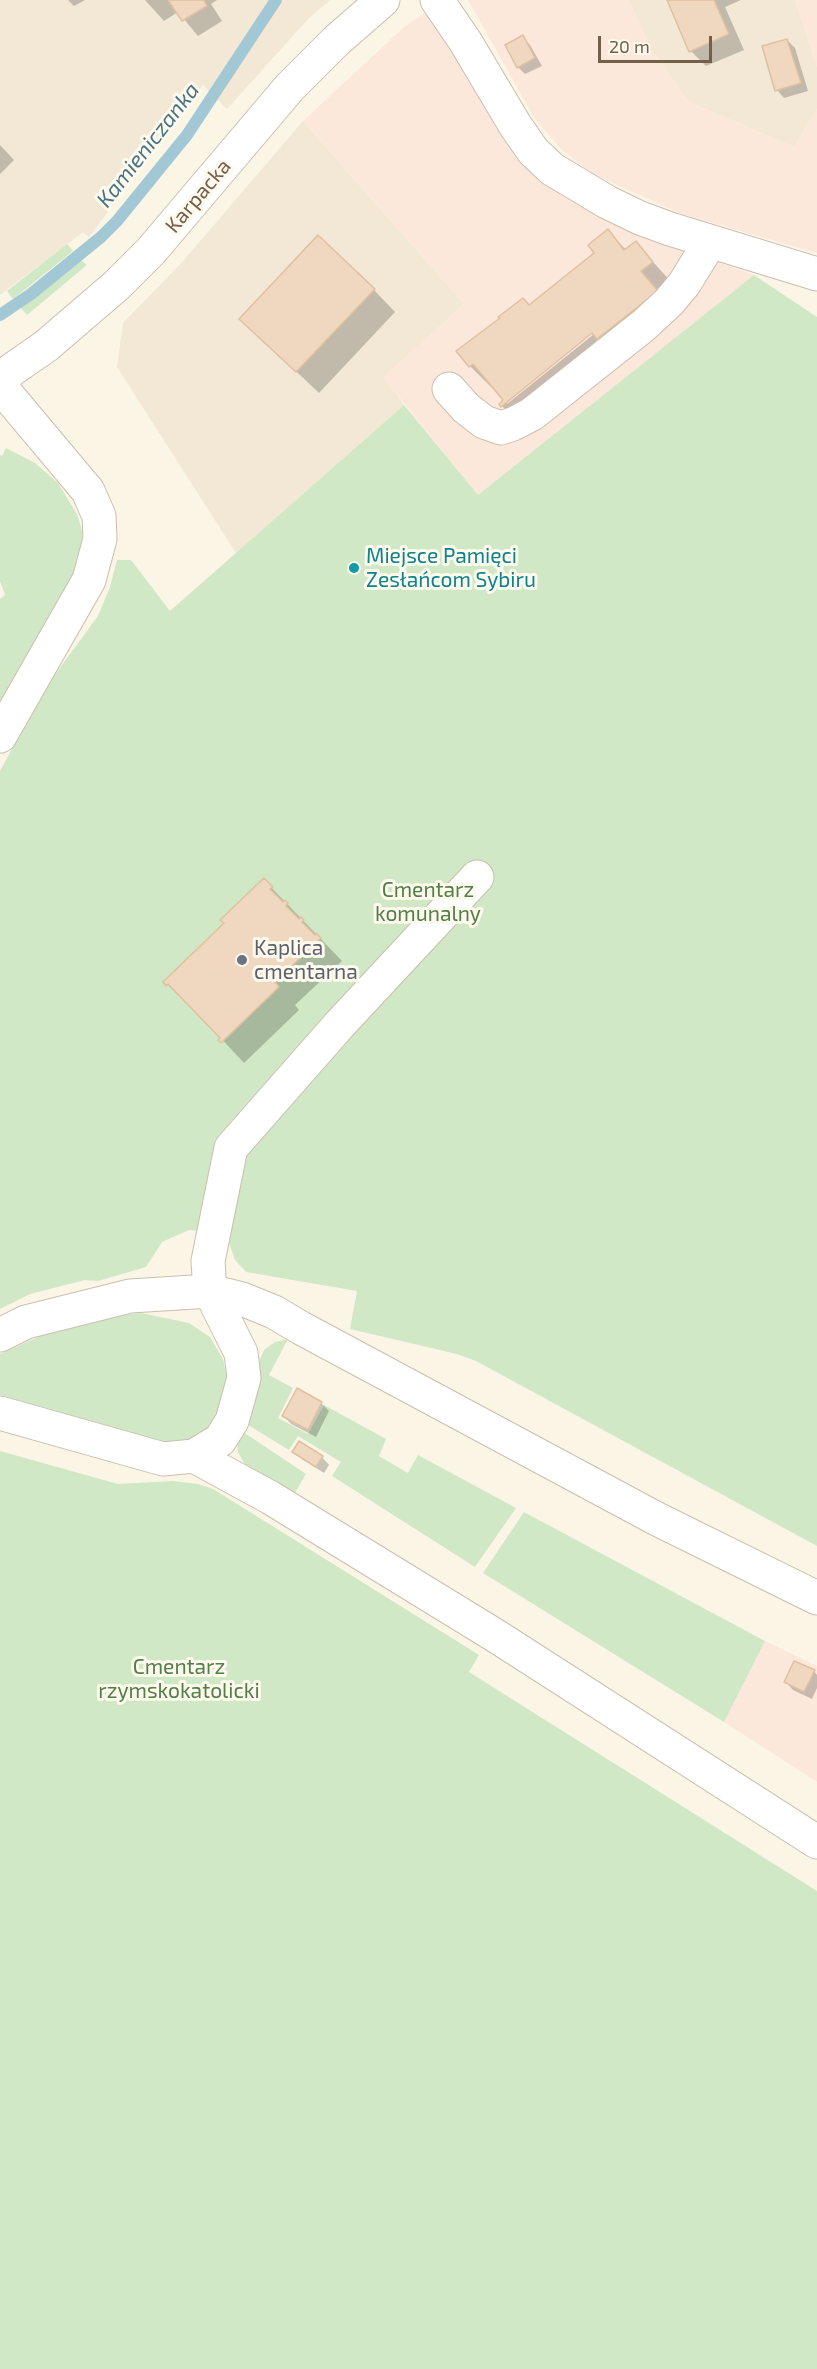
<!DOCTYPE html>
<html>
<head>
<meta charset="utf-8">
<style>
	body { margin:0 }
	#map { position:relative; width:817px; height:2369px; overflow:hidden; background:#fbf5e6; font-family:"Exo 2",sans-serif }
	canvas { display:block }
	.scale { position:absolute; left:598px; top:36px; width:114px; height:27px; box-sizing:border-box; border:3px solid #735f4c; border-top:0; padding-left:8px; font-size:18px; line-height:21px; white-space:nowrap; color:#735f4c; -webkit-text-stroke:4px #fef9ed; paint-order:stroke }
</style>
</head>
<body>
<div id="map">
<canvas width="817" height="2369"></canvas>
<div class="scale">20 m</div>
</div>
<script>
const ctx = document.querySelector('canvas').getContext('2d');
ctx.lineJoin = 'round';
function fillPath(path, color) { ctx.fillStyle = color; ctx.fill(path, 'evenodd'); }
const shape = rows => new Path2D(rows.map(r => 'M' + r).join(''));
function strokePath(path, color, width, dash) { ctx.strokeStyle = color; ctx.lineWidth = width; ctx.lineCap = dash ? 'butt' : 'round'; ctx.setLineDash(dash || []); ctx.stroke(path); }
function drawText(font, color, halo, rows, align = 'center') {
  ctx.font = font + ' "Exo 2",sans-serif'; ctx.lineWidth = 6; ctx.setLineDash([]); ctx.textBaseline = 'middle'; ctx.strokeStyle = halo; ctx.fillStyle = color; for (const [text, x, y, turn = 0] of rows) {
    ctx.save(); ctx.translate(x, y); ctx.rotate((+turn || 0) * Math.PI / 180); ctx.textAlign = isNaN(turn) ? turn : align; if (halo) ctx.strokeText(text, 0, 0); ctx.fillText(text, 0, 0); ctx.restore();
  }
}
const residential = shape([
	[0,0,330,0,309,18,227,109,203,85,89,237,83,232,0,295],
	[629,0,795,0,817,67,817,109,794,147,689,102,651,49],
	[303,121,464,304,384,377,404,405,236,553,117,367,123,323,184,260]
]);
const commercial = shape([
	[468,0,629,0,651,49,689,102,794,147,817,109,817,253,682,214,593,174,562,150,535,119],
	[795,0,817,0,817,67],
	[433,8,514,140,655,240,754,275,478,496,383,377,464,304,303,121,404,27],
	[765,1641,817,1666,817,1782,724,1722]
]);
const green = shape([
	[67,244,73,251,13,299,7,291],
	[80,259,87,265,27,315,19,306],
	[754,275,817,317,817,1546,476,1361,457,1354,350,1329,357,1291,246,1272,235,1260,226,1234,189,1230,162,1242,146,1267,98,1281,85,1280,30,1294,0,1309,0,771,45,688,98,616,110,587,117,560,131,560,170,611,404,405,478,495],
	[6,448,35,463,58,483,77,514,84,537,81,564,0,706,0,599,5,595,0,581,0,455,2,456],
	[141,1313,189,1323,210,1337,223,1359,227,1378,224,1406,211,1429,200,1438,171,1444,0,1395,0,1354,74,1321],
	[288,1339,269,1375,293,1388,278,1418,308,1434,324,1405,386,1439,379,1456,408,1473,418,1455,516,1508,475,1567,332,1476,341,1462,298,1436,289,1450,248,1425,254,1406,255,1382,259,1361,264,1350,275,1342],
	[243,1432,306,1474,293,1496,253,1472,244,1463,238,1452,237,1440],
	[0,1451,118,1484,173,1481,198,1484,213,1489,479,1655,469,1672,817,1891,817,2369,0,2369],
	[524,1512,765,1641,724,1722,483,1573]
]);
const shadow = shape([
	[68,0,85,0,74,6],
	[145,0,217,0,211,4,222,21,198,36,178,12,164,21],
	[668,0,741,0,725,7,744,50,706,66,691,51],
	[523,37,530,45,542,66,525,74,518,67],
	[787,40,795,48,808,91,784,98,777,90],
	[0,145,14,160,0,174],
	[608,231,626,250,636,243,673,284,524,428,502,406,505,400,494,387,492,388,470,366,529,307,596,253],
	[597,327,599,330,507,404,507,400],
	[374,290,395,312,319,393,263,340],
	[264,880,342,961,295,1005,299,1010,244,1063,190,1005,189,1006,165,982,226,924],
	[321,1403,329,1411,316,1437,291,1424,284,1416],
	[294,1451,322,1457,329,1465,324,1473,302,1459],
	[814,1671,817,1675,817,1688,812,1699,793,1690,786,1682]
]);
const stream = shape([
	[0,315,31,294,101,237,117,221,187,135,276,0]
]);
const building = shape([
	[168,0,204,0,207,6,182,21,168,0],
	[667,0,714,0,729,34,689,52,667,0],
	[523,35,535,58,517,68,505,45,523,35],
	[787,39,801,83,775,91,762,46,787,39],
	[608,229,624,250,636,241,653,262,641,271,658,291,597,339,592,333,501,407,499,404,503,400,473,364,469,367,456,351,500,318,498,317,523,298,529,305,594,253,588,245,608,229],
	[318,235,375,289,296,372,239,319,318,235],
	[264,878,273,887,270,889,283,902,285,900,288,903,286,906,299,919,301,917,304,920,302,922,315,935,316,933,321,938,275,982,279,987,221,1043,218,1040,220,1038,168,984,166,986,163,982,224,923,220,920,264,878],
	[297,1388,322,1402,308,1430,282,1416,297,1388],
	[299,1441,323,1456,316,1467,292,1452,299,1441],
	[794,1661,815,1670,804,1692,784,1682,794,1661]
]);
const minor = shape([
	[437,0,465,41,515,125,533,151,552,169,607,202,640,218,670,229,817,274],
	[0,378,46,346,117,285,151,251,290,87,336,41,383,0],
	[0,386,88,491,99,516,100,539,89,580,0,736],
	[449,389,466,408,484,422,501,428,513,424,532,414,643,326,669,302,684,284,710,242],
	[0,1335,26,1322,130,1296,210,1291,242,1299,274,1312,301,1328,657,1519,817,1598],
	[0,1413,163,1459,194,1456,271,1498,496,1636,817,1842],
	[194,1456,220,1440,232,1421,244,1378,241,1353,210,1291,208,1261,231,1148,340,1024,477,877]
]);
const markers = [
	[354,568,6,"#0f9aa8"],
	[242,960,6,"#6b7280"]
];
const streetNames = [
	["Karpacka",198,196,-50]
];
const cultureNames = [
	["Miejsce Pamięci",366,556],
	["Zesłańcom Sybiru",366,580]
];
const parkNames = [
	["Cmentarz",428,890],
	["komunalny",428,914],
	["Cmentarz",179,1667],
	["rzymskokatolicki",179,1691]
];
const worshipNames = [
	["Kaplica",254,948],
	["cmentarna",254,972]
];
const waterNames = [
	["Kamieniczanka",148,145,-52]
];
fillPath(residential, '#f2e8d5');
fillPath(commercial, '#fbe8db');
fillPath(green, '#d0e8c5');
fillPath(shadow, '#0003');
strokePath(stream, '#a3c8d5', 12);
fillPath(building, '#efd8bf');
strokePath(building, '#e1c0a1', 1.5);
strokePath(minor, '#ccbead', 35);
strokePath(minor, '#fff', 33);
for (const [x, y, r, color] of markers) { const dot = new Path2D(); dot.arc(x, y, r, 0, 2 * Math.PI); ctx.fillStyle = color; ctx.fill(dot); strokePath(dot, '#fef9ed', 2); }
drawText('21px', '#735f4c', '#fef9ed', streetNames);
drawText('21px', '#0d838f', '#fef9ed', cultureNames, 'left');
drawText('21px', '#527e48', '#fef9ed', parkNames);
drawText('21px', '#5b616d', '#fef9ed', worshipNames, 'left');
drawText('italic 22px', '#477485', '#fef9ed', waterNames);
</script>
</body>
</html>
